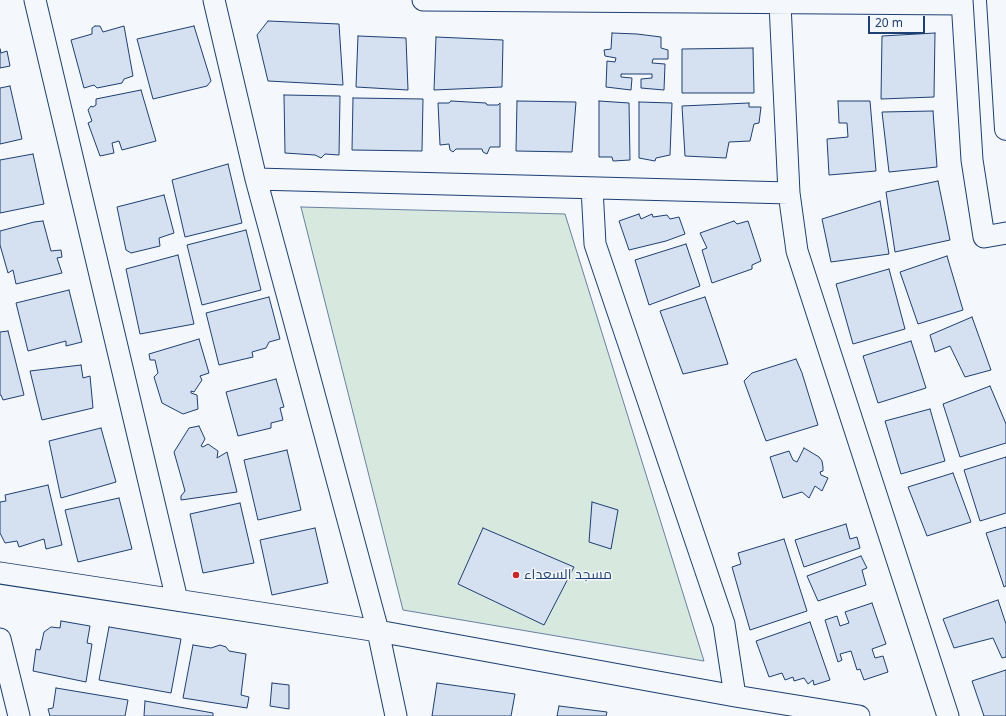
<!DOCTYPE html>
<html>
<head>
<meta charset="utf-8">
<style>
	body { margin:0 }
	#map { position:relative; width:1006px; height:716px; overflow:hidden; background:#f4f7fb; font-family:"Noto Sans",sans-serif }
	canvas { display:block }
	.scale { position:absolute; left:868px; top:16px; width:57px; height:18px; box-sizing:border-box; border:2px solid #1d3f73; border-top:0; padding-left:5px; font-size:12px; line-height:14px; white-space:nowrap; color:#1d3f73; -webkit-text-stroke:3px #f4f7fb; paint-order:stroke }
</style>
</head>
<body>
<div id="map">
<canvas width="1006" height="716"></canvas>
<div class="scale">20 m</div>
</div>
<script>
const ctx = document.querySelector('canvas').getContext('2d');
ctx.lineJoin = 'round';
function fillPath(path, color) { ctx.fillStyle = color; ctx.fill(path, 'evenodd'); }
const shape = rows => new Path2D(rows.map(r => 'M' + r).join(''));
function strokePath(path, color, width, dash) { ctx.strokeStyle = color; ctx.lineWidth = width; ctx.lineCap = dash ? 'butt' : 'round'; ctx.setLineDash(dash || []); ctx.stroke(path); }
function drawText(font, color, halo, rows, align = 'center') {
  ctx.font = font + ' "Noto Sans",Cairo,sans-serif'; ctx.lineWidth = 3; ctx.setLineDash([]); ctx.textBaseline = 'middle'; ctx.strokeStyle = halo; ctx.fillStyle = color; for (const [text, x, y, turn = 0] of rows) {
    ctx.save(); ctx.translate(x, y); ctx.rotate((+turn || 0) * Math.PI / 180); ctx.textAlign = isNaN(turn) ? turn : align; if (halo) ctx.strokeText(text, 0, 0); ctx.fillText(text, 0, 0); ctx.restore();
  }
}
const green = shape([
	[301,207,565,214,704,661,403,610,301,207]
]);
const building = shape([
	[268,21,339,24,343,85,268,81,257,35,268,21],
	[95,26,100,26,103,32,124,26,133,76,124,79,122,83,97,88,94,85,84,88,71,40,92,34,92,28,95,26],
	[194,26,211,81,207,86,153,99,137,39,194,26],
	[612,33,637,34,661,37,661,48,668,50,668,59,653,59,652,63,665,64,664,90,641,88,641,79,652,78,652,74,621,74,621,77,632,78,631,90,606,87,607,61,615,62,616,58,605,56,604,50,611,49,612,33],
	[935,33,934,97,881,99,882,36,935,33],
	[358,36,406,38,408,90,356,87,358,36],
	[436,37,503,40,502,87,434,90,436,37],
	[753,48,754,93,682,93,682,49,753,48],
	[0,49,1,53,7,51,10,66,0,68,0,49],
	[10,86,22,139,0,144,0,88,10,86],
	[141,90,156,141,122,150,119,141,112,143,114,153,100,156,88,123,92,121,88,110,91,106,93,107,96,105,96,99,141,90],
	[284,95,340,96,339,155,325,154,321,158,315,155,285,153,284,95],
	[353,98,423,99,422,151,352,150,353,98],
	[451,101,486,103,487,105,498,105,500,103,500,147,490,147,487,154,483,152,482,149,456,149,453,152,450,150,449,144,440,145,438,103,449,103,451,101],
	[517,101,576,102,572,152,516,151,517,101],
	[599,101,629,103,630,160,613,161,612,157,599,157,599,101],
	[838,101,870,101,876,171,829,175,827,139,848,137,847,123,839,123,838,101],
	[639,102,672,103,670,155,656,158,655,161,639,158,639,102],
	[749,103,749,107,761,107,759,123,754,124,750,141,729,142,726,158,685,156,682,106,749,103],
	[933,111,937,167,889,172,882,112,933,111],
	[33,154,44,204,0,213,0,160,33,154],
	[228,164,242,223,185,237,172,180,228,164],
	[938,181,950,240,895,252,886,192,938,181],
	[164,195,174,233,159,238,160,246,131,253,126,250,117,207,164,195],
	[880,201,889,254,831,262,822,219,880,201],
	[639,214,641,219,652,214,653,217,667,215,670,219,679,217,685,234,666,241,629,250,619,221,639,214],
	[43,221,51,251,61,250,62,257,57,258,62,273,16,284,13,270,8,273,0,245,0,231,34,222,43,221],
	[734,221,737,224,748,221,761,261,752,265,752,269,712,283,702,250,707,248,700,233,734,221],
	[246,230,261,290,202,305,187,245,246,230],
	[686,244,700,286,649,305,635,260,686,244],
	[178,255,194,324,140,334,126,269,178,255],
	[947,256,963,310,918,324,900,272,947,256],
	[889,269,905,329,853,344,836,284,889,269],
	[69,290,82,342,66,346,66,341,28,351,16,303,69,290],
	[269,297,280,339,269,342,266,348,252,352,253,357,219,365,206,313,269,297],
	[705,297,728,364,683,374,660,311,705,297],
	[972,317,991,370,965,377,950,346,935,352,930,335,972,317],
	[8,331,24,395,3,400,1,395,0,395,0,332,8,331],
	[199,339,209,373,200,376,202,380,194,392,191,391,191,393,197,395,198,409,183,414,162,403,154,377,158,373,155,360,150,360,149,354,199,339],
	[911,341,926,388,878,403,863,356,911,341],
	[796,359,802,373,818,425,766,441,744,381,752,373,796,359],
	[81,365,83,378,90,376,93,408,42,420,30,371,81,365],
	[276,379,284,407,280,408,283,420,271,423,271,428,238,436,226,392,276,379],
	[990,386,1006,424,1006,443,960,457,943,404,990,386],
	[930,409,945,461,901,474,885,421,930,409],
	[199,426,205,439,201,446,203,447,208,444,218,451,217,458,227,452,237,492,181,500,181,496,185,491,174,452,189,428,199,426],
	[101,428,116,482,61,498,49,441,101,428],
	[804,448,819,457,822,461,823,467,823,471,820,472,821,475,828,478,822,491,815,486,809,498,802,492,783,498,770,457,789,451,793,460,797,462,804,448],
	[287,450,301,510,258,520,244,460,287,450],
	[1006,457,1006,513,980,521,964,470,1006,457],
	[953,473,971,522,927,536,908,487,953,473],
	[48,485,62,545,46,549,44,539,19,547,17,541,5,543,0,533,0,502,6,501,5,495,48,485],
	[119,498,132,549,78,562,65,510,119,498],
	[592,502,618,510,611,549,589,542,592,502],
	[240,503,254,563,203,573,190,514,240,503],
	[846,524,850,539,857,537,860,548,804,567,795,540,846,524],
	[1006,527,1006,586,1004,587,986,533,1006,527],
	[315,528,328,583,272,595,260,540,315,528],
	[483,528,574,567,544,625,458,584,483,528],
	[784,539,807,611,750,630,732,567,741,564,738,553,784,539],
	[861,556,867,568,862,570,866,585,818,601,807,576,861,556],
	[998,600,1006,624,1006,657,1002,658,993,638,954,648,943,619,998,600],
	[872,603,886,644,872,649,875,658,883,656,888,672,864,680,860,669,857,670,851,651,840,654,842,660,838,662,825,620,837,616,840,626,849,623,845,612,872,603],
	[61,621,90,626,87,643,92,644,86,682,33,671,36,649,40,650,44,632,51,627,60,628,61,621],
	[810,622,830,680,814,685,813,680,808,684,804,678,794,681,793,677,785,680,782,673,769,677,756,641,810,622],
	[109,627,181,639,171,693,99,680,109,627],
	[193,645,211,648,220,645,226,647,229,651,246,654,241,695,249,697,247,708,183,698,193,645],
	[1006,670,1006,716,984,716,972,681,1006,670],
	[272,683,289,685,289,709,270,706,272,683],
	[437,683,515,694,511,716,432,716,437,683],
	[56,688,128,700,125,716,50,716,48,709,53,708,56,688],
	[145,701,213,713,213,716,144,716,145,701],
	[559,706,607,712,606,716,557,716,559,706]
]);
const minor = shape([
	[35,0,177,600],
	[214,0,256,179,378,631,396,716],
	[423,0,962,4],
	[962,0,972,160,984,237,1006,233],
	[780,4,789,193,797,251,948,716],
	[256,179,789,193],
	[592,188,595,244,724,624,735,696],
	[0,573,378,631,735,696,859,716],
	[0,639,19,716]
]);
const major = shape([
	[998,0,1006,129]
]);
const markers = [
	[516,575,4,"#c62828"]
];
const poiNames = [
	["مسجد السعداء",524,575]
];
fillPath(green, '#d7e8df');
strokePath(green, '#687fa3', 1);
fillPath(building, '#d5e0f0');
strokePath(building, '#1d3f73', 1);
strokePath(minor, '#1d3f73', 23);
strokePath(major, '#1d3f73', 24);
strokePath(minor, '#f4f7fb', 21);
strokePath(major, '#f4f7fb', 22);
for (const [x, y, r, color] of markers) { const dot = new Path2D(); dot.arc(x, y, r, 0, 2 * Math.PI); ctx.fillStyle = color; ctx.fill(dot); strokePath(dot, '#f4f7fb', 1.5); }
drawText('14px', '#1d3f73', '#f4f7fb', poiNames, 'left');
</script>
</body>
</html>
